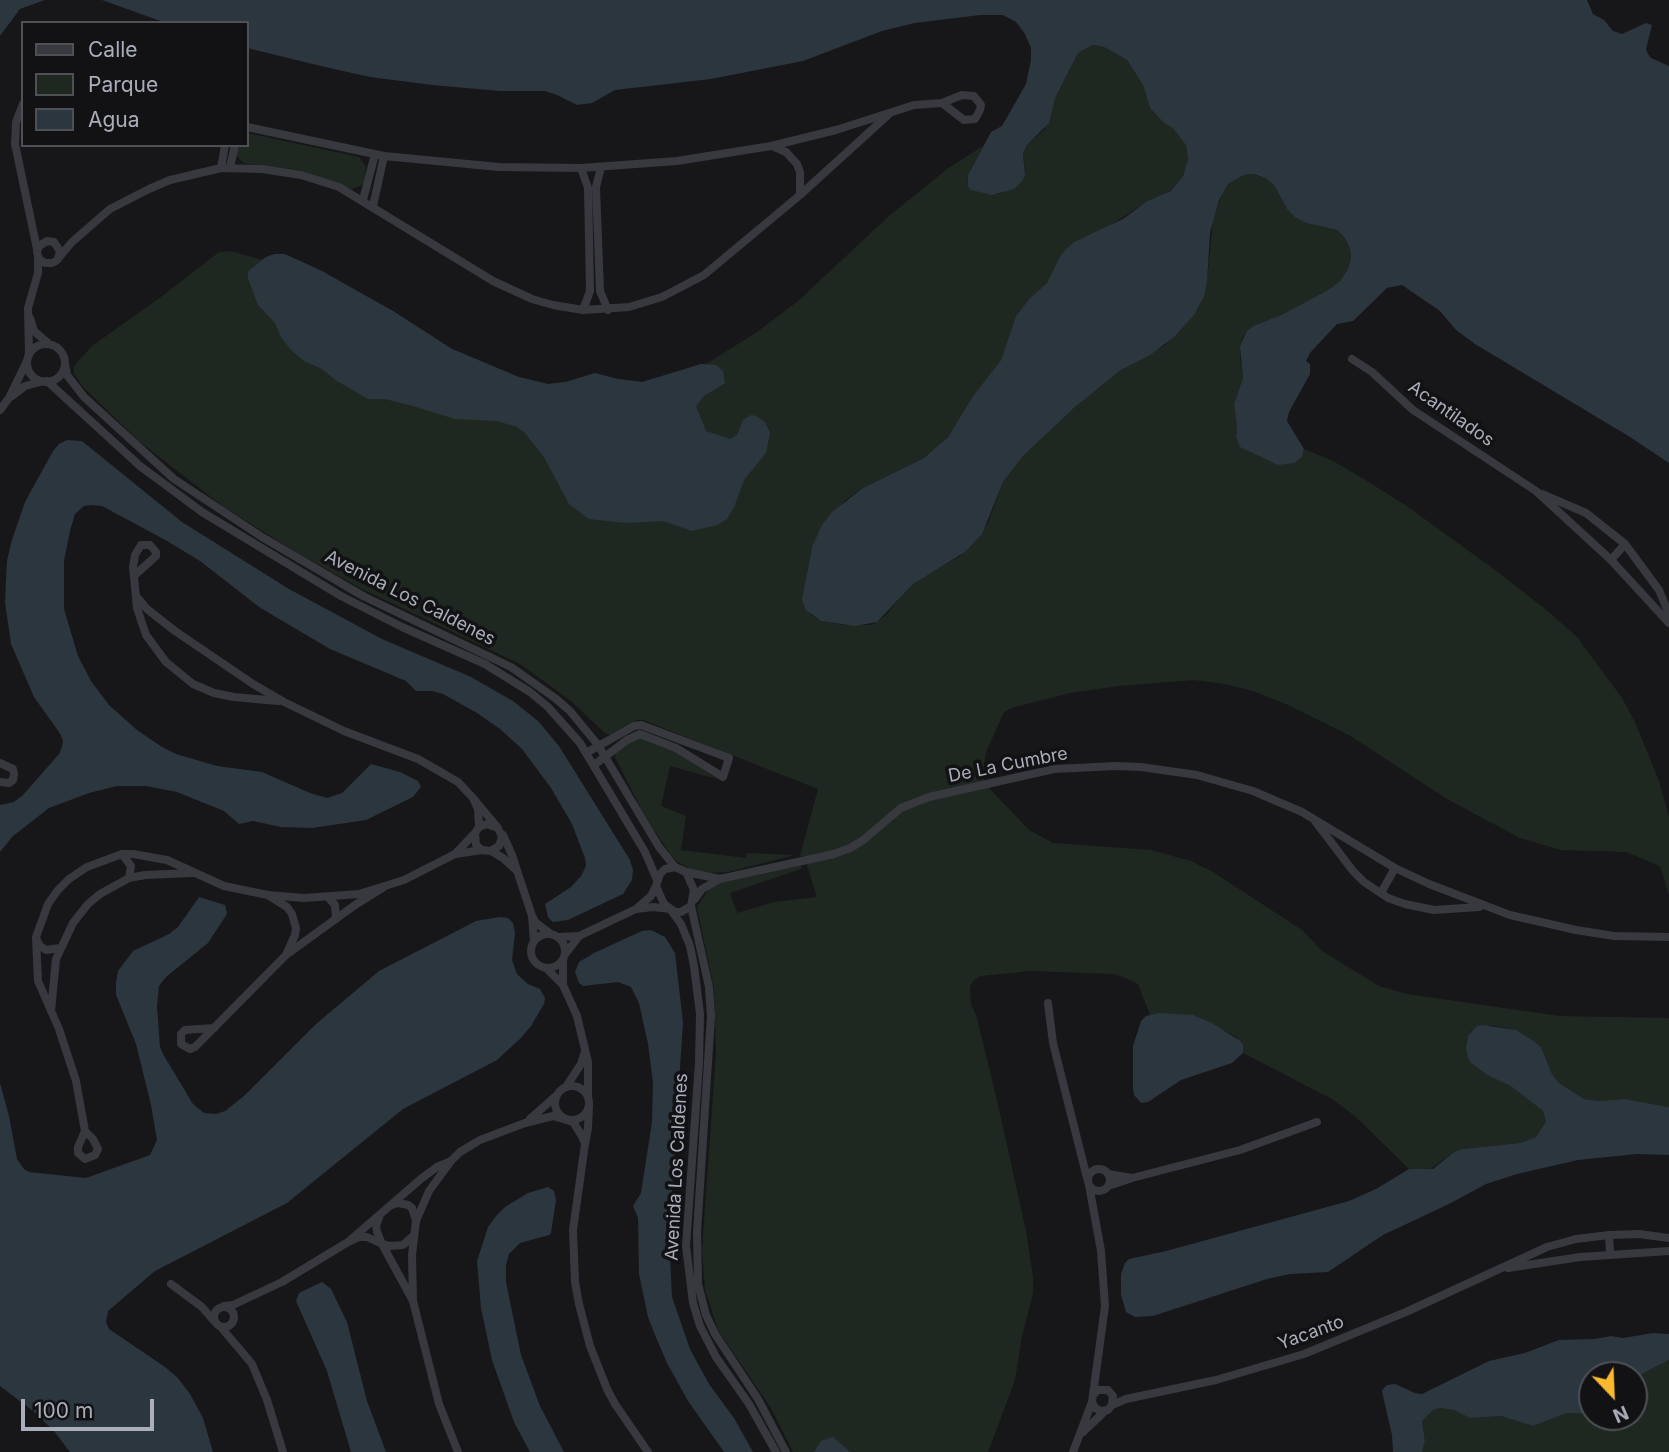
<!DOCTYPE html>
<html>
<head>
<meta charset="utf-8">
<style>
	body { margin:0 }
	#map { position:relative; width:1669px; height:1452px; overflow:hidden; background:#171719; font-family:Inter,sans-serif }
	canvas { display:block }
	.legend { position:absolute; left:21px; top:21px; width:228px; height:126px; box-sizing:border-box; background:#121214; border:2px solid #4e5056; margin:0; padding:9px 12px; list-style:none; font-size:21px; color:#a9aeba }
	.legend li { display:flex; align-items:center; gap:14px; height:35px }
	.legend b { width:35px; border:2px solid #4e5056 }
	.north { position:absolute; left:1578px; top:1361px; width:70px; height:70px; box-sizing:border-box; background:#121214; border:2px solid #4e5056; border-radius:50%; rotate:157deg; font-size:19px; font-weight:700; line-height:28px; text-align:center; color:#a9aeba }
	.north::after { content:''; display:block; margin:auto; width:24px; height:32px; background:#fcb92d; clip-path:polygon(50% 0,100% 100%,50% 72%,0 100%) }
	.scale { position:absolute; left:21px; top:1399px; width:133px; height:32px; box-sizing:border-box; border:4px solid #a9aeba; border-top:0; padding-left:9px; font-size:21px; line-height:24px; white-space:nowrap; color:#a9aeba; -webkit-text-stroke:5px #121214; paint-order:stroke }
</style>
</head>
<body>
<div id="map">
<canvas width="1669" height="1452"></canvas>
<ul class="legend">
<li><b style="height:9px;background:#38393f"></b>Calle</li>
<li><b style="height:19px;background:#1f2820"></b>Parque</li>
<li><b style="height:19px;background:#2c363e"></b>Agua</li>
</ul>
<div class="north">N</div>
<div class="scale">100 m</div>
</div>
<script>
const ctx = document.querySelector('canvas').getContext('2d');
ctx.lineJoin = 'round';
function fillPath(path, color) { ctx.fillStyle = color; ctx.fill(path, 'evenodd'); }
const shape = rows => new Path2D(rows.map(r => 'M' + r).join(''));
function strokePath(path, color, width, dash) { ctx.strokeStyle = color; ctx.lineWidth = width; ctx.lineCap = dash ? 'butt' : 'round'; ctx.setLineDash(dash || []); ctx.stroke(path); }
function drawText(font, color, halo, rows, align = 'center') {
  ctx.font = font + ' Inter,sans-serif'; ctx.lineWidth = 7; ctx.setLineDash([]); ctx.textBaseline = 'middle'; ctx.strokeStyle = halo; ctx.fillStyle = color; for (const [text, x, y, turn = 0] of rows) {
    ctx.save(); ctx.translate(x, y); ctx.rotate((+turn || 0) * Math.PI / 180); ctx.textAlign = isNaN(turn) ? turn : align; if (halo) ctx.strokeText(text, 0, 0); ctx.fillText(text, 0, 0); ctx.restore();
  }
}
const green = shape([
	[1093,45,1104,47,1127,60,1143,85,1150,108,1164,123,1173,127,1181,135,1186,145,1188,159,1183,176,1171,191,1147,201,1108,227,1076,241,1059,258,1047,283,1030,298,1016,316,1001,360,973,396,948,437,924,458,863,488,844,501,812,547,807,572,810,614,821,621,844,625,872,625,886,615,903,594,919,579,959,557,988,523,1003,482,1023,456,1075,407,1121,370,1165,345,1195,314,1200,305,1208,271,1213,220,1223,191,1228,184,1244,175,1253,174,1265,178,1274,185,1287,209,1306,223,1337,230,1345,238,1350,248,1351,259,1348,269,1340,281,1328,290,1281,315,1253,326,1246,332,1242,339,1240,357,1243,378,1234,404,1237,426,1236,436,1278,465,1302,457,1304,449,1333,461,1364,479,1408,507,1495,570,1544,608,1577,637,1622,698,1635,722,1659,781,1669,817,1669,895,1660,866,1626,852,1561,850,1520,838,1447,799,1349,735,1288,705,1253,691,1225,684,1194,680,1119,686,1070,693,1015,707,1004,712,986,752,982,776,990,789,1029,830,1053,843,1151,850,1191,861,1213,872,1302,930,1322,951,1379,986,1407,994,1559,1016,1669,1018,1669,1107,1625,1099,1599,1101,1584,1099,1559,1083,1552,1074,1541,1047,1534,1041,1516,1030,1491,1025,1471,1031,1468,1037,1466,1048,1471,1063,1487,1075,1512,1086,1543,1111,1546,1122,1544,1127,1536,1137,1520,1143,1462,1149,1454,1152,1429,1170,1409,1169,1355,1116,1332,1099,1243,1053,1243,1044,1235,1036,1193,1015,1150,1015,1138,984,1130,980,1115,974,1030,971,981,976,973,981,970,987,971,1004,977,1018,999,1109,1026,1231,1033,1277,1033,1293,1022,1336,1015,1380,996,1431,988,1452,793,1452,771,1408,718,1330,705,1290,702,1251,716,1053,714,989,697,907,708,890,721,883,801,865,801,869,730,893,737,913,774,902,817,897,804,856,800,856,818,789,643,720,637,720,611,734,606,734,571,701,520,664,362,589,296,552,224,507,140,442,84,388,74,374,74,366,92,346,161,297,219,252,231,251,262,260,270,255,285,254,309,265,393,311,452,349,519,377,548,384,566,382,595,373,618,379,642,382,708,363,757,332,798,301,889,216,947,169,983,146,971,169,967,182,986,194,1001,194,1025,169,1023,153,1027,145,1045,129,1055,98,1078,53],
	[247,133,359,157,366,167,364,184,352,189,299,170,244,163,236,155,238,145,247,145],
	[639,738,645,738,674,751,717,779,670,766,661,806,686,816,681,850,746,858,747,853,795,855,728,872,708,873,690,869,679,863,670,854,645,816,615,757,617,749],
	[1669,1360,1669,1452,1422,1452,1425,1441,1422,1421,1433,1410,1440,1408,1454,1410,1470,1418,1501,1416,1533,1426,1567,1413,1592,1414,1592,1417,1634,1417,1634,1378]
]);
const water = shape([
	[0,0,45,0,20,9,0,36],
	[102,0,1587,0,1593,14,1604,20,1613,31,1622,34,1646,23,1652,25,1646,49,1648,54,1651,58,1669,66,1669,463,1630,437,1475,344,1456,330,1440,311,1402,285,1387,288,1353,321,1337,324,1310,353,1306,361,1310,364,1310,374,1289,412,1287,421,1304,449,1302,457,1294,463,1278,465,1240,447,1236,436,1237,426,1234,404,1243,378,1240,347,1246,332,1253,326,1281,315,1328,290,1340,281,1348,269,1351,258,1350,248,1345,238,1337,230,1306,223,1295,217,1287,209,1274,185,1265,178,1254,174,1244,175,1228,184,1219,200,1210,233,1207,281,1204,296,1195,314,1174,337,1150,355,1121,370,1075,407,1023,456,1003,482,982,534,965,552,913,584,877,622,855,626,821,621,806,610,802,600,812,547,822,525,832,512,863,488,924,458,948,437,973,396,1001,360,1016,316,1030,298,1047,283,1059,258,1067,248,1076,241,1123,219,1147,201,1171,191,1183,176,1188,159,1186,145,1173,128,1164,123,1150,108,1143,85,1127,60,1104,47,1093,45,1078,53,1055,98,1049,123,1027,145,1023,153,1025,175,1023,180,1014,189,992,195,971,190,968,186,968,175,991,132,1002,126,1026,84,1031,60,1031,48,1025,34,1016,22,1003,15,980,15,915,23,882,31,803,61,711,79,615,90,592,103,577,105,557,95,545,91,500,91,432,85,370,77,325,67,247,48,247,23,166,23],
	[275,254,285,254,322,271,393,311,452,349,519,377,548,384,566,382,595,373,618,379,642,382,701,364,716,365,723,371,725,383,704,396,696,406,706,431,730,439,737,435,743,420,751,415,756,416,765,422,770,433,766,453,744,480,734,507,727,519,717,525,692,531,663,521,626,523,589,519,569,504,544,457,525,433,517,427,497,421,455,419,413,406,385,399,368,399,337,381,322,369,304,361,291,350,281,337,275,323,258,305,248,278,248,272,252,268,266,257],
	[67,440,82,441,182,522,289,589,382,639,471,677,513,701,538,721,559,746,630,860,633,870,632,880,623,894,568,920,553,922,548,917,545,904,571,887,581,876,586,866,585,858,572,824,551,788,522,749,500,729,477,713,443,694,432,691,416,691,406,681,330,649,259,607,200,561,167,541,102,506,91,505,84,506,75,514,70,531,64,561,64,609,78,656,91,681,109,705,137,730,162,747,176,754,217,766,262,772,310,793,327,798,342,793,371,764,400,772,418,781,421,787,413,797,366,820,312,828,281,827,253,821,239,824,224,811,177,792,146,786,117,786,89,793,49,808,13,836,0,852,0,805,14,802,23,795,59,754,62,747,63,740,59,732,34,697,11,644,5,602,6,581,7,561,11,543,25,502,53,451,59,444],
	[199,897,225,905,227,914,208,943,166,977,159,986,157,1006,160,1047,163,1054,193,1104,204,1113,216,1114,225,1111,244,1096,316,1024,379,971,476,921,500,917,508,918,513,923,515,933,512,960,517,974,528,984,540,989,545,998,544,1004,531,1026,521,1038,497,1060,403,1109,287,1203,155,1271,108,1311,106,1322,109,1329,165,1367,178,1378,190,1394,203,1418,213,1452,70,1452,54,1431,33,1411,0,1386,0,1083,9,1116,17,1159,24,1169,29,1172,86,1178,150,1155,157,1140,151,1105,136,1044,116,995,116,982,118,971,133,951,169,934,178,927],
	[651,930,665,937,675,953,683,1022,669,1237,672,1297,690,1349,709,1384,734,1418,753,1452,724,1452,688,1401,667,1363,655,1335,648,1317,639,1274,638,1218,633,1206,641,1193,652,1122,653,1083,648,1044,639,1003,631,987,618,982,583,986,579,983,575,972,579,962,594,953,642,931],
	[1159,1013,1193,1015,1212,1023,1239,1040,1243,1044,1243,1053,1232,1063,1181,1080,1148,1102,1141,1103,1134,1095,1133,1089,1133,1046,1141,1021,1146,1016],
	[1483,1025,1516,1030,1534,1041,1541,1047,1552,1074,1559,1083,1584,1099,1599,1101,1625,1099,1669,1107,1669,1155,1637,1154,1578,1160,1517,1174,1486,1184,1451,1203,1383,1235,1328,1272,1290,1274,1267,1279,1153,1316,1135,1317,1126,1312,1121,1295,1121,1274,1125,1263,1129,1259,1166,1251,1349,1201,1376,1189,1409,1169,1433,1169,1454,1152,1462,1149,1520,1143,1536,1137,1546,1122,1543,1111,1511,1086,1487,1075,1471,1063,1468,1058,1466,1048,1468,1036,1477,1026],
	[548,1187,554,1191,556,1200,551,1233,549,1235,520,1243,509,1254,506,1265,506,1282,521,1355,540,1406,564,1452,530,1452,514,1422,492,1360,481,1308,477,1261,488,1227,496,1216,505,1207,528,1193],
	[322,1282,331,1289,347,1322,367,1401,386,1452,351,1452,327,1371,296,1301,299,1293],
	[1653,1333,1669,1334,1669,1360,1634,1378,1634,1375,1592,1375,1592,1414,1567,1413,1533,1426,1501,1416,1470,1418,1454,1410,1440,1408,1433,1410,1422,1421,1425,1441,1422,1452,1393,1452,1392,1435,1383,1396,1382,1390,1387,1385,1395,1384,1415,1393,1422,1394,1489,1361,1525,1353,1559,1340,1595,1339,1611,1336,1623,1338],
	[833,1437,850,1452,814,1452,821,1441]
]);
const street = shape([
	[23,104,16,122,15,144,37,249],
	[247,127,384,156,499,167,581,168,677,161,771,146,836,130,914,105,942,103,962,95,974,96,981,105,980,110,975,119,964,120,942,103],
	[772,146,786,152,797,164,800,172,800,195],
	[230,167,235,145],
	[601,167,596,187,600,291,608,310],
	[221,168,225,145],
	[581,168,588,188,590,291,583,310],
	[363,200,375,154],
	[373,206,384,156],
	[58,259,60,251,54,242,47,241,39,246,37,252,39,259,45,263,52,263,56,261,72,242,110,209,149,189,170,180,221,168,262,169,301,175,339,187,493,281,532,299,553,305,583,310,629,307,662,297,704,275,800,195,888,115],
	[30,318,34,331,48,343],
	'27 363a19 19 0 1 1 38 0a19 19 0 1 1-38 0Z',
	[29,355,28,308,38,273,38,258],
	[1352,359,1372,372,1413,410,1536,491,1611,560,1669,623],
	[65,364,67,375,84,397,174,479,262,537,363,596,511,667,555,698,570,711,598,745,659,847,675,867],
	[47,381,140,466,202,512,341,596,402,627,485,664,530,692,548,707,580,743,645,852,657,880],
	[12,396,25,386,44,381],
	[0,410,9,398,27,361],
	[1542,494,1586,513,1625,544,1659,590,1669,614],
	[1611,560,1625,544],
	[135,575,156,556,156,552,150,545,141,545,135,555,133,567,137,608,146,635,166,662,193,684,214,693,234,697,278,701],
	[137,597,147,609,175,631,253,684,284,702,344,731,418,759,458,782,473,798],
	[586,753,634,726,641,725,729,758,723,777,676,748,640,734,627,740,594,765],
	[0,763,13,769,14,774,13,780,9,783,0,782],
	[1315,821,1353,871,1364,882,1388,898,1405,904,1434,910,1479,907],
	[479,827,478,809,473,798,498,828],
	[475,833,455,854,482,850],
	[503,835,512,855,532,916],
	[491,851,499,846,502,837,498,828,487,824,479,827,475,833,476,845,482,850,491,851,503,858,516,870],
	[122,854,131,866,129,878],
	[675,867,686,872,694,890,691,906,681,912,675,912,664,904,656,886,660,874,665,869,675,867],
	[686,872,720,879,702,889,695,899],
	[720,879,834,854,850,848,862,841,901,808,929,797,1054,769,1116,766,1141,767,1197,775,1253,791,1302,812,1395,868,1429,884,1510,915,1576,930,1614,936,1669,937],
	[656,886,651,896,636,909,653,907,670,909,681,924,690,946,694,966,700,1014,699,1063,686,1246,693,1303,700,1326,716,1357,749,1404,776,1452],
	[384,887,355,905,286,955,295,935,296,928,292,914,287,907,268,895,304,898,359,894,404,880,455,854],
	[1381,893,1395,868],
	[328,897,335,905,336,919],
	[691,906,709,987,711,1016,697,1232,698,1284,706,1315,715,1334,758,1399,786,1452],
	'531 951a17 17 0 1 1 34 0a17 17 0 1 1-34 0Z',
	[579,936,636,909],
	[559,937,579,936,566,953],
	[37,940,40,946,46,950,60,948],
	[534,941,532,916,536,923,551,934],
	[546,968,563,985,563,961],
	[563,985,577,1016,588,1062,588,1096],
	[1048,1003,1053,1043,1087,1178],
	[51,1011,56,959,73,923,88,904,100,894,129,878,145,875,192,873],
	[214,1028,185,1030,181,1034,181,1044,190,1049,195,1047,286,955],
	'555 1103a17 17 0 1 1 34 0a17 17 0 1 1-34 0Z',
	[566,1087,581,1064,585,1051],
	[530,1119,557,1095],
	[85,1131,93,1139,98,1149,95,1155,85,1159,78,1153,78,1147,85,1131,76,1081,59,1029,38,981,36,937,48,904,58,890,69,879,87,867,122,854,133,854,167,860,224,886,268,895],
	[585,1144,573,1230,575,1282,579,1304,590,1346,607,1389,615,1404,648,1452],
	[451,1161,437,1167,422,1178,348,1242,359,1237,367,1237,382,1244,413,1301,412,1255,416,1221,429,1191,451,1161,460,1152,480,1140,525,1123,553,1116,573,1122,582,1136,585,1144,588,1128,589,1105],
	'1088 1180a11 11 0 1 1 22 0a11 11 0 1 1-22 0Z',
	[1108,1174,1132,1178,1108,1186],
	[1132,1178,1240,1150,1317,1122],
	[1089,1185,1101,1251,1105,1306,1092,1402,1095,1408,1101,1411,1108,1410,1112,1405,1113,1396,1108,1390,1098,1390,1093,1395],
	[392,1205,398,1203,408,1205,412,1208,416,1221],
	[379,1218,376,1225,377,1232,382,1244,390,1246,403,1245,413,1236],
	[1609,1235,1610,1254],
	[1508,1268,1580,1257,1669,1251],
	[171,1284,202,1307,214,1321],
	[413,1301,439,1404,458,1452],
	[224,1306,233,1305,282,1282,348,1242],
	'214 1317a10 10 0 1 1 20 0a10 10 0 1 1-20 0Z',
	[220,1326,252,1364,267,1400,283,1452],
	[1112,1405,1126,1399,1216,1380,1304,1354,1406,1312,1547,1247,1576,1239,1609,1235,1639,1234,1669,1238],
	[1083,1432,1105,1411],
	[1073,1452,1092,1402]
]);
const streetNames = [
	["Acantilados",1451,414,35],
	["Avenida Los Caldenes",410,598,27],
	["De La Cumbre",1008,765,-11],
	["Avenida Los Caldenes",677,1167,-87],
	["Yacanto",1311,1333,-20]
];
fillPath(green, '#1f2820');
fillPath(water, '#2c363e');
strokePath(street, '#38393f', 8);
drawText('18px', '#a9aeba', '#121214', streetNames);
</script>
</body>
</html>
